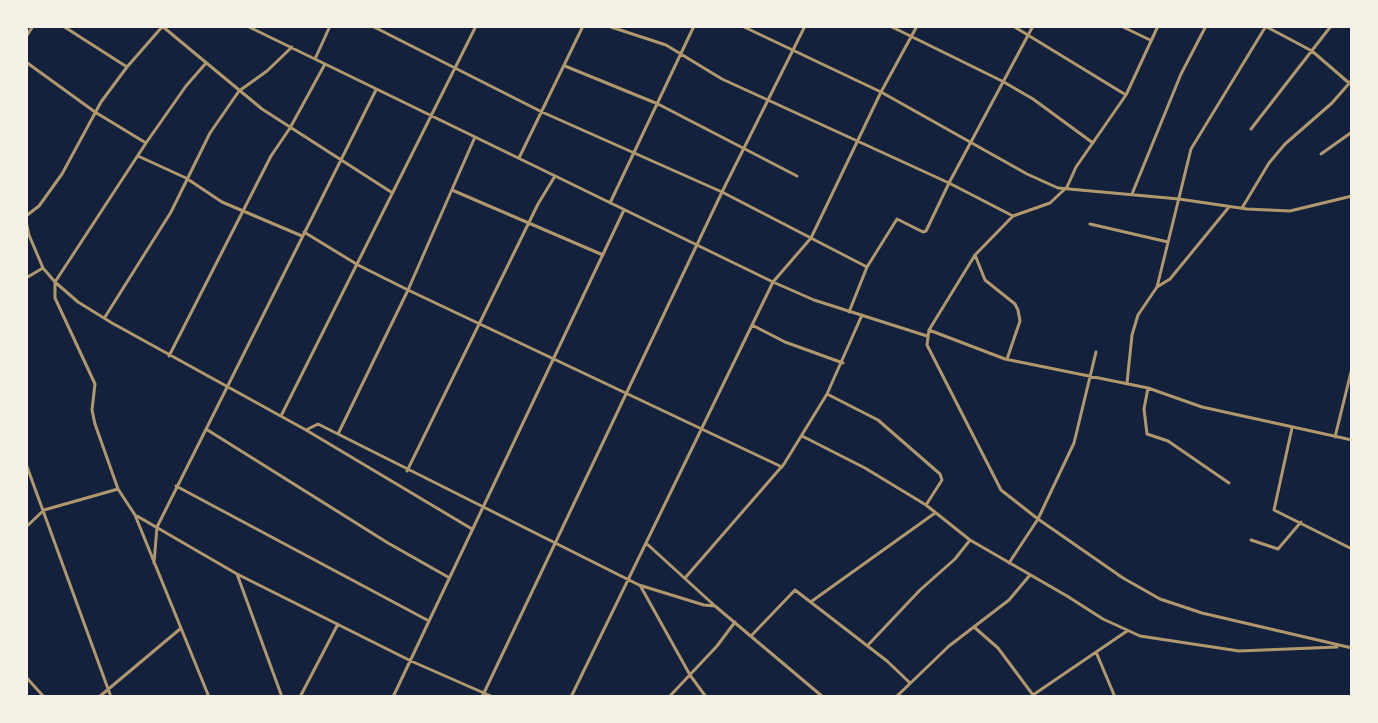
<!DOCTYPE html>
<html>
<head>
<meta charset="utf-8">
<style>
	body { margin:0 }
	#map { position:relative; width:1378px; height:723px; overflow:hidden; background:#14213d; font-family:"Noto Serif",serif }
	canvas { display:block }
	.frame { position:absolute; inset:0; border:28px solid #f6f1e7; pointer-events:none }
</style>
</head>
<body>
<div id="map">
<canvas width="1378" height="723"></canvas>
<div class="frame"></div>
</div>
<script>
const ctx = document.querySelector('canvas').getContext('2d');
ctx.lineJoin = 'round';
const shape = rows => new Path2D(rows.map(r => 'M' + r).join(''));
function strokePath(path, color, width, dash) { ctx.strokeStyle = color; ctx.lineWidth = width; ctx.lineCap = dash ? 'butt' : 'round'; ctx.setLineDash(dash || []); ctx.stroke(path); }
const minor = shape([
	[63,26,127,67],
	[162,26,262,109,391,192],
	[247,26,773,282,814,300,927,336],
	[372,26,542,112,722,192,867,267],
	[608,26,666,45,722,79,949,183,1013,216],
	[742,26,881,92,1027,174,1058,188,1179,199,1247,209,1290,211,1352,196],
	[890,26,1002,81,1033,99,1093,143],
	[1013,26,1126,95],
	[1121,26,1150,40],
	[1158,26,1126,95,1076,167,1067,187,1050,203,1013,216,975,255,929,330,927,345,1001,490,1038,519,1123,578,1160,599,1202,613,1352,648],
	[1265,26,1312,51,1349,83],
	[26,37,33,26],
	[315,59,330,26],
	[26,62,95,112,146,143],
	[206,63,186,86,146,143,55,282,78,302,112,323,306,430,472,529],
	[565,66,658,104,797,176],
	[1251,129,1331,26],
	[1321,154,1352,132],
	[138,156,186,178,222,202,302,236],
	[519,158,583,26],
	[452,190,603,255],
	[1132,194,1181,74,1206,26],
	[610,203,694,26],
	[1242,208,1269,163,1285,144,1332,103,1352,80],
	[26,216,39,206,62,174,101,102,127,67,162,27],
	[26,221,29,235,43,268,55,282,55,298,95,384,92,410,95,424,118,489,135,515,209,697],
	[1090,224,1168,242],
	[304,232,358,265,408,290,782,467],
	[975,255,985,280,1015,304,1018,310,1020,321,1007,359],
	[26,278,43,268],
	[1157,287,1170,279,1229,207],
	[849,312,867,267,897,219,923,232,926,231,949,183,1033,26],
	[105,317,171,212,210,133,239,91,267,71,292,47],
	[752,325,785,342,843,363],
	[929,330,1005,359,1148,388,1202,407,1352,440],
	[169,356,271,156,290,128,325,64],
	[1127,383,1132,335,1138,315,1157,287,1191,149,1266,26],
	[1148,388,1144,409,1147,434,1168,441,1229,483],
	[827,394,878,420,940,474,942,480,926,505],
	[281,416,476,26],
	[1292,428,1274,510,1352,549],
	[206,429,388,543,448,577],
	[306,430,318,424,639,585,704,605,715,606],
	[338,434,408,290,475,137],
	[802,436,865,468,926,505,970,540,1067,596,1103,619,1140,636,1239,651,1337,647],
	[1335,437,1352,368],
	[26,464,111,697],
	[407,471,538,204,555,176],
	[176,486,429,621],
	[137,516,237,574,411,661,493,697],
	[26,527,44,510,118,489],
	[1251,540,1278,549,1301,522],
	[646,543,715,606,823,697],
	[154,563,157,527,376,90],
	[1009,563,1038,519,1074,443,1096,352],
	[237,574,282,697],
	[685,578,784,464,827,394,862,315],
	[641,587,690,675,706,697],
	[812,601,935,513],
	[974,627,998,648,1033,695],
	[751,636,795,590,887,661,909,682],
	[869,644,920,590,955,559,970,540],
	[1096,652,1115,697],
	[26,677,44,697],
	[99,697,180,629],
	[300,697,338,624],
	[393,697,624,210],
	[571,697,773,282,811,238,881,92,917,26],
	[669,697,717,646,735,622],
	[896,697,949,646,1009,600,1030,575],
	[1030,697,1127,631]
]);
const tertiary = shape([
	[482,697,722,192,805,26]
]);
strokePath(minor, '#b1986c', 3);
strokePath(tertiary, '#b1986c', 3);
</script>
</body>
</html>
